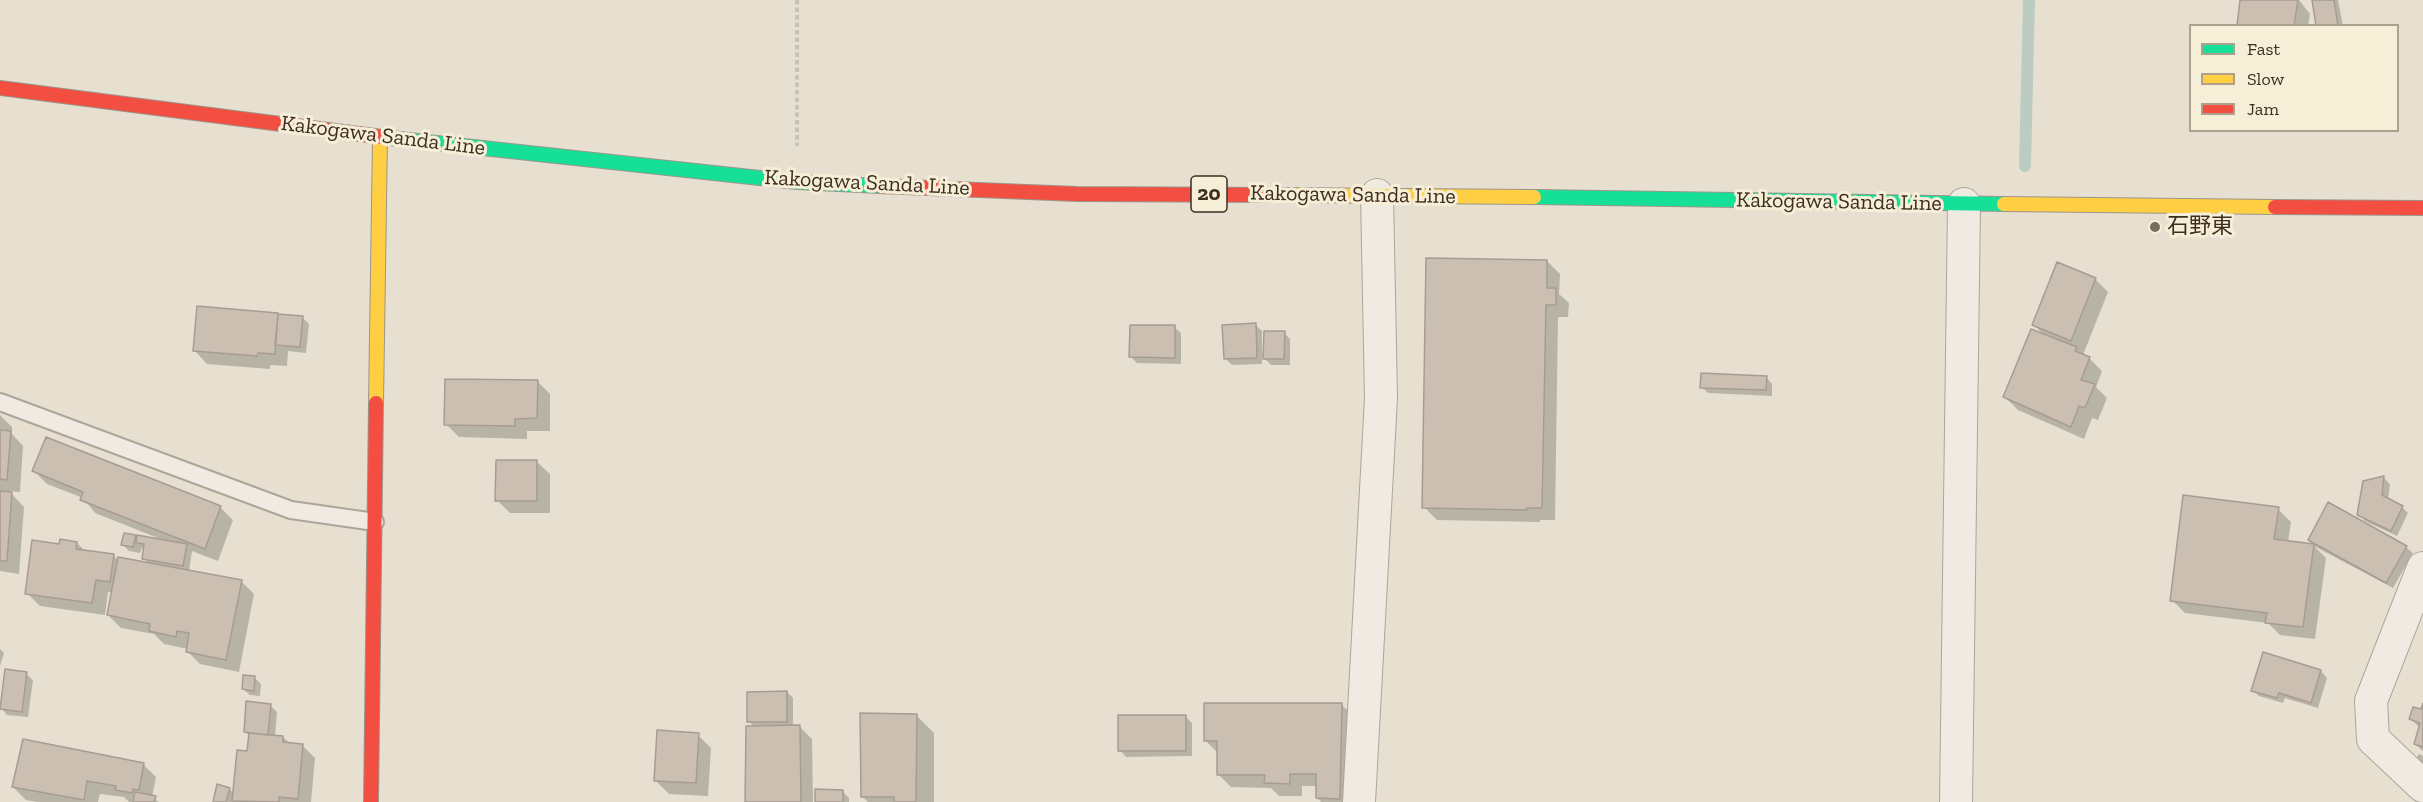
<!DOCTYPE html>
<html>
<head>
<meta charset="utf-8">
<style>
	body { margin:0 }
	#map { position:relative; width:2423px; height:802px; overflow:hidden; background:#e7e0d1; font-family:"Zilla Slab",serif }
	canvas { display:block }
	.legend { position:absolute; left:2189px; top:24px; width:210px; height:108px; box-sizing:border-box; background:#f7eed8; border:2px solid #ada18e; margin:0; padding:8px 10px; list-style:none; font-size:18px; color:#3d2e20 }
	.legend li { display:flex; align-items:center; gap:12px; height:30px }
	.legend b { width:30px; border:2px solid #ada18e }
</style>
</head>
<body>
<div id="map">
<canvas width="2423" height="802"></canvas>
<ul class="legend">
<li><b style="height:8px;background:#16e098"></b>Fast</li>
<li><b style="height:8px;background:#ffcf43"></b>Slow</li>
<li><b style="height:8px;background:#f24e42"></b>Jam</li>
</ul>
</div>
<script>
const ctx = document.querySelector('canvas').getContext('2d');
ctx.lineJoin = 'round';
function fillPath(path, color) { ctx.fillStyle = color; ctx.fill(path, 'evenodd'); }
const shape = rows => new Path2D(rows.map(r => 'M' + r).join(''));
function strokePath(path, color, width, dash) { ctx.strokeStyle = color; ctx.lineWidth = width; ctx.lineCap = dash ? 'butt' : 'round'; ctx.setLineDash(dash || []); ctx.stroke(path); }
function drawText(font, color, halo, rows, align = 'center') {
  ctx.font = font + ' "Zilla Slab","Noto Sans JP",serif'; ctx.lineWidth = 6; ctx.setLineDash([]); ctx.textBaseline = 'middle'; ctx.strokeStyle = halo; ctx.fillStyle = color; for (const [text, x, y, turn = 0] of rows) {
    ctx.save(); ctx.translate(x, y); ctx.rotate((+turn || 0) * Math.PI / 180); ctx.textAlign = isNaN(turn) ? turn : align; if (halo) ctx.strokeText(text, 0, 0); ctx.fillText(text, 0, 0); ctx.restore();
  }
}
const shadow = shape([
	[2242,0,2299,0,2310,14,2308,26,2238,26],
	[2314,0,2338,0,2343,26,2318,26],
	[1547,261,1560,274,1559,294,1569,303,1568,317,1558,317,1555,520,1540,520,1540,522,1437,520,1424,507],
	[2058,264,2095,279,2108,292,2083,355,2089,358,2102,371,2096,387,2107,398,2098,420,2092,418,2084,439,2018,410,2005,397,2045,336,2033,324],
	[277,314,302,317,309,324,306,353,288,351,287,366,270,365,270,369,207,364,195,351],
	[1255,325,1262,331,1262,354,1265,354,1284,333,1290,339,1290,365,1271,365,1262,356,1262,364,1232,365,1225,358],
	[1174,327,1181,333,1181,364,1137,363,1131,357],
	[1766,377,1772,384,1772,396,1708,393,1702,387],
	[537,381,550,394,550,431,527,431,527,439,459,437,446,424],
	[0,415,12,427,12,434,23,446,20,492,9,491,24,507,19,574,0,571],
	[537,462,550,474,550,513,510,513,497,500],
	[34,471,220,507,233,520,218,561,192,551,189,571,241,581,254,594,239,672,200,664,187,651,188,649,164,644,154,634,121,628,108,615,113,592,108,592,105,615,40,606,27,593,60,546,77,543,85,551,113,555,119,561,149,564,144,558,142,547,140,553,129,551,123,545,125,535,163,540,95,513,83,498,47,484],
	[2384,478,2390,484,2388,500,2402,507,2408,513,2397,536,2365,521,2359,514],
	[2329,504,2406,547,2413,553,2393,588,2314,546,2326,558,2315,639,2280,635,2268,623,2185,613,2172,600,2278,509,2291,522,2288,542,2315,545,2309,540],
	[0,649,4,653,0,666],
	[2264,654,2321,671,2327,678,2318,708,2285,698,2283,703,2259,696,2253,690],
	[26,674,33,680,28,717,7,715,1,708],
	[255,678,261,684,260,696,250,695,243,689],
	[787,692,793,698,793,727,799,726,812,739,813,802,747,802,754,727,749,721],
	[1341,704,1354,717,1353,802,1321,802,1317,798,1317,786,1302,786,1302,796,1279,796,1271,788,1231,787,1218,774,1218,753,1205,740],
	[270,705,277,712,275,736,283,737,290,744,302,745,315,758,311,802,214,802,229,789,235,794,248,753,250,736,245,732],
	[2423,709,2423,751,2415,744,2420,728,2411,719],
	[916,715,934,733,934,802,868,802,862,796],
	[1185,716,1192,723,1192,756,1126,757,1120,750],
	[698,735,711,748,708,796,669,794,656,781],
	[2419,754,2423,756,2423,769,2414,762],
	[143,764,156,777,152,797,159,802,129,802,124,797,100,794,98,802,38,802,26,800,13,787],
	[842,791,849,798,849,802,816,802]
]);
const stream = shape([
	[2025,166,2029,0]
]);
const building = shape([
	[2240,0,2298,0,2294,26,2237,26,2240,0],
	[2312,0,2334,0,2338,26,2316,26,2312,0],
	[1426,258,1547,260,1547,288,1556,288,1556,305,1546,305,1542,508,1527,508,1527,510,1422,508,1426,258],
	[2057,262,2096,278,2071,341,2032,325,2057,262],
	[197,306,278,313,275,354,258,353,257,356,193,351,197,306],
	[278,314,303,316,300,347,275,345,278,314],
	[1256,323,1257,358,1224,359,1222,325,1256,323],
	[1130,325,1175,325,1175,358,1129,357,1130,325],
	[2031,329,2077,347,2075,351,2090,357,2081,380,2095,384,2085,408,2079,406,2071,427,2003,397,2031,329],
	[1264,331,1285,331,1284,359,1263,359,1264,331],
	[1701,373,1767,376,1766,390,1700,388,1701,373],
	[445,379,538,380,537,418,515,419,515,426,444,425,445,379],
	[0,430,11,431,7,480,0,479,0,430],
	[46,437,221,506,205,549,80,500,83,492,32,471,46,437],
	[496,460,537,460,537,501,495,501,496,460],
	[2384,476,2382,495,2403,506,2391,531,2357,515,2363,481,2384,476],
	[0,491,12,492,7,561,0,561,0,491],
	[2183,495,2279,507,2274,539,2314,544,2303,627,2265,623,2267,613,2170,601,2183,495],
	[2328,502,2407,546,2386,583,2308,540,2328,502],
	[124,533,136,535,133,547,121,545,124,533],
	[137,535,187,544,183,566,142,559,144,544,136,543,137,535],
	[60,539,77,542,76,549,114,554,110,582,96,580,92,603,25,594,32,540,59,544,60,539],
	[118,557,242,580,226,660,186,652,189,633,177,631,176,637,149,631,150,624,107,615,118,557],
	[2263,652,2321,670,2311,703,2279,693,2277,698,2251,691,2263,652],
	[5,669,27,672,22,712,0,709,5,669],
	[243,675,255,676,254,691,242,689,243,675],
	[787,691,787,722,747,722,747,692,787,691],
	[246,701,271,704,268,735,244,732,246,701],
	[1204,703,1342,703,1340,799,1316,798,1316,774,1290,774,1290,784,1264,783,1265,775,1217,775,1217,741,1204,741,1204,703],
	[2423,703,2423,747,2414,744,2420,723,2409,719,2413,707,2421,709,2423,703],
	[860,713,917,714,916,802,894,802,894,797,861,797,860,713],
	[1118,715,1186,715,1186,751,1118,751,1118,715],
	[800,725,801,802,745,802,746,726,800,725],
	[657,730,699,733,696,783,654,781,657,730],
	[249,733,283,736,283,742,303,744,298,799,279,797,279,802,232,801,237,750,247,751,249,733],
	[23,739,144,763,139,790,133,789,132,793,115,790,116,786,87,781,84,800,12,787,23,739],
	[217,784,230,788,226,802,213,802,217,784],
	[815,789,843,790,843,802,815,802,815,789],
	[135,792,156,796,154,802,133,802,135,792]
]);
const path = shape([
	[797,0,797,146]
]);
const lane = shape([
	[0,402,291,510,375,522]
]);
const street = shape([
	[2423,568,2371,701,2373,739,2423,786],
	[1359,802,1381,398,1377,195],
	[1956,802,1964,204]
]);
const fast = shape([
	[390,138,797,182,880,186],
	[1534,197,2004,204]
]);
const slow = shape([
	[1275,195,1534,197],
	[2004,204,2275,207],
	[376,403,380,137]
]);
const jam = shape([
	[0,88,390,138],
	[880,186,1077,194,1275,195],
	[2275,207,2423,208],
	[371,802,376,403]
]);
const markers = [
	[2155,227,6,"#786c5e"]
];
const shields = [
	[1209,194,36]
];
const shieldNames = [
	["20",1209,194]
];
const streetNames = [
	["Kakogawa Sanda Line",383,136,7],
	["Kakogawa Sanda Line",867,183,3],
	["Kakogawa Sanda Line",1353,195,1],
	["Kakogawa Sanda Line",1839,202,1]
];
const poiNames = [
	["石野東",2167,227]
];
fillPath(shadow, '#0003');
strokePath(stream, '#bcccc2', 12);
fillPath(building, '#cbbfb2');
strokePath(building, '#a89c90', 1.5);
strokePath(lane, '#ada599', 20);
strokePath(street, '#ada599', 34);
strokePath(fast, '#9c958a', 16);
strokePath(slow, '#9c958a', 16);
strokePath(jam, '#9c958a', 16);
strokePath(path, '#c8c2b9', 4, [4.5, 3]);
strokePath(lane, '#efebe3', 16);
strokePath(street, '#efebe3', 32);
strokePath(fast, '#16e098', 14);
strokePath(slow, '#ffcf43', 14);
strokePath(jam, '#f24e42', 14);
for (const [x, y, r, color] of markers) { const dot = new Path2D(); dot.arc(x, y, r, 0, 2 * Math.PI); ctx.fillStyle = color; ctx.fill(dot); strokePath(dot, '#f7eed8', 2); }
for (const [x, y, w] of shields) { const box = new Path2D(); box.roundRect(x - w / 2, y - 18, w, 36, 4.5); ctx.fillStyle = '#f7eed8'; ctx.fill(box); strokePath(box, '#3d2e20', 1.5); }
drawText('bold 21px', '#3d2e20', null, shieldNames);
drawText('22px', '#3d2e20', '#f7eed8', streetNames);
drawText('22px', '#3d2e20', '#f7eed8', poiNames, 'left');
</script>
</body>
</html>
